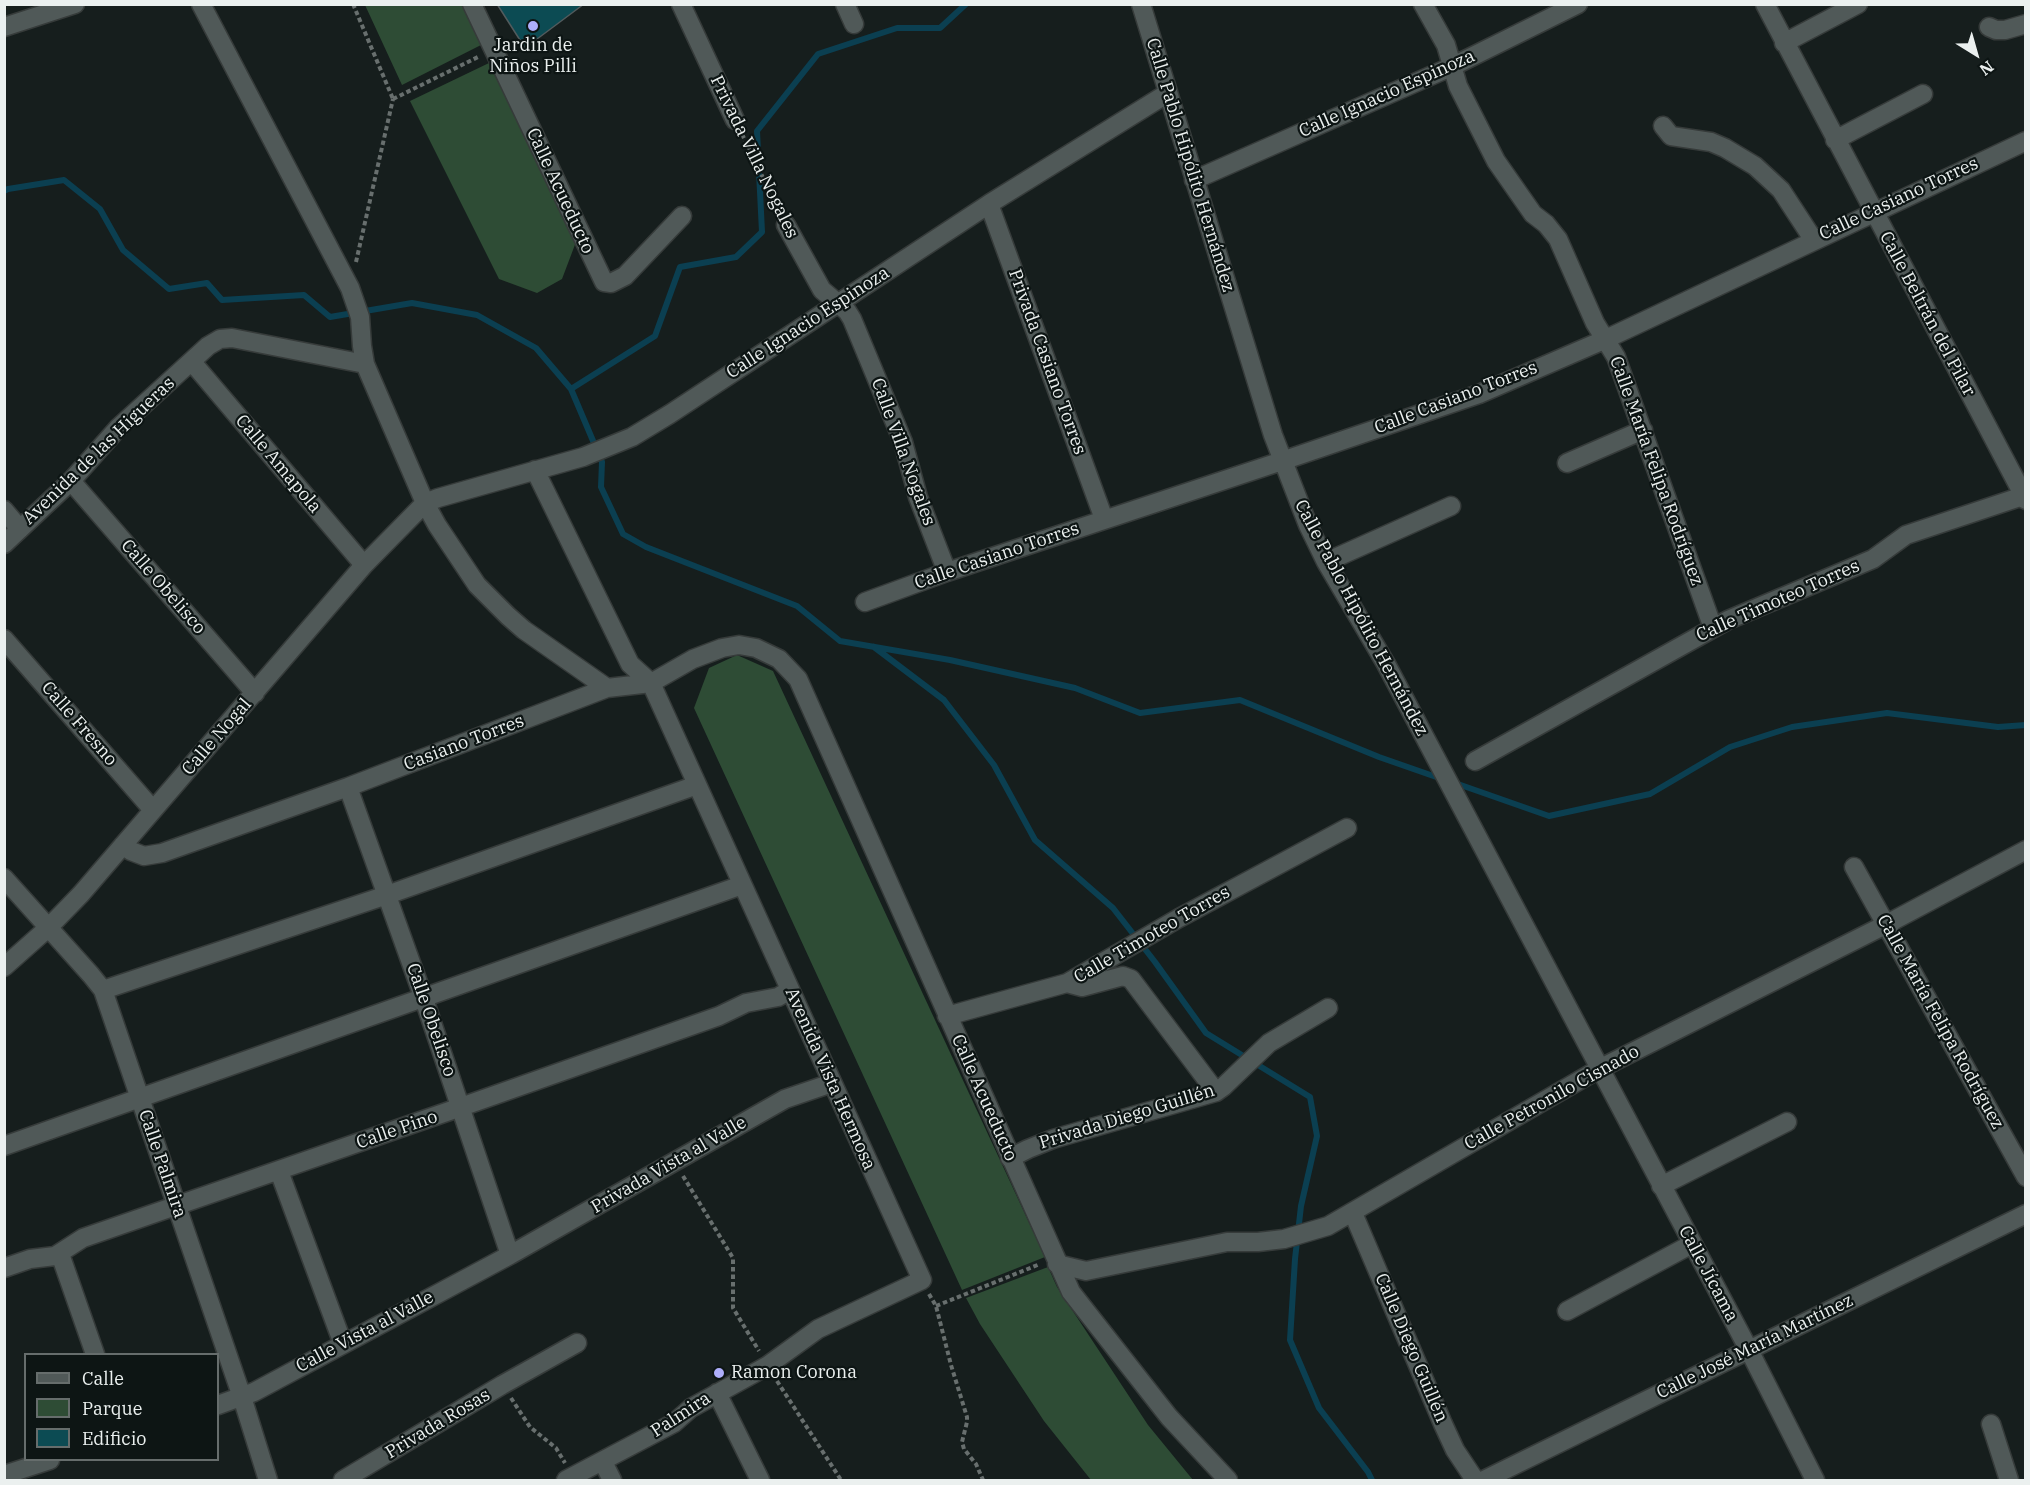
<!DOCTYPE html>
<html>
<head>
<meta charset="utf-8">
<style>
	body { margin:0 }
	#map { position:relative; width:2030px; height:1485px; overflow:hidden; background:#161e1d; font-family:"IBM Plex Serif",serif }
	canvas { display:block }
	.frame { position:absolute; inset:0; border:6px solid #ebf0ef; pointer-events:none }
	.legend { position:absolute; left:24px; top:1353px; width:195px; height:108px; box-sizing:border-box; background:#0d1514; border:2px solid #666d6c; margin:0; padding:8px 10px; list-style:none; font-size:18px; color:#ebf0ef }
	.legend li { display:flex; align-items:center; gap:12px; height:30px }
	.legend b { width:30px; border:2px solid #666d6c }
	.north { position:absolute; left:1946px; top:24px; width:60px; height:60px; -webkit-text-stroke:4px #0d1514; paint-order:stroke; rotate:143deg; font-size:16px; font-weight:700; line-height:24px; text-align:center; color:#ebf0ef }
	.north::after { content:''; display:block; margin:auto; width:21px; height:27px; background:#ebf0ef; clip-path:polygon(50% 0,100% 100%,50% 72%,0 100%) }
</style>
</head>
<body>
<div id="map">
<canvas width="2030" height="1485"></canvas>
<div class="frame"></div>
<ul class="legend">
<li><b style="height:8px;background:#505958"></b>Calle</li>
<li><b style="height:16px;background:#2e4c35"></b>Parque</li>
<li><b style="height:16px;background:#0c4b53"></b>Edificio</li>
</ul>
<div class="north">N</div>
</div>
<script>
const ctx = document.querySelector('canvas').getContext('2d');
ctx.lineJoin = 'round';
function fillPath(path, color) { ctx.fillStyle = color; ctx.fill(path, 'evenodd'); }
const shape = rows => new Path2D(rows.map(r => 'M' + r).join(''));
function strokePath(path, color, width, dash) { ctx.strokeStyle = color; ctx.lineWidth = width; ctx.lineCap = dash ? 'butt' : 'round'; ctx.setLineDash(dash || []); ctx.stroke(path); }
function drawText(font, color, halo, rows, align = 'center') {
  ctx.font = font + ' "IBM Plex Serif",serif'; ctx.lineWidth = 4.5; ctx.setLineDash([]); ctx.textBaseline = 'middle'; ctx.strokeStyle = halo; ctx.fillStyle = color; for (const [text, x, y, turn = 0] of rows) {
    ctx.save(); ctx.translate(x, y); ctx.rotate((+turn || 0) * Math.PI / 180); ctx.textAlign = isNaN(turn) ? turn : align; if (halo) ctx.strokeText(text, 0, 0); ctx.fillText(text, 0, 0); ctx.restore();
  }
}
const green = shape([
	[365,5,462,5,481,45,402,85],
	[489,63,576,242,562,279,537,293,499,279,410,101],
	[737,655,773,671,1045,1257,962,1290,694,708,709,668],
	[1048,1267,1057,1287,1148,1425,1193,1480,1091,1480,1044,1421,980,1324,966,1298]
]);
const stream = shape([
	[4,191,8,189,64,180,100,209,123,250,169,289,207,283,222,300,304,295,330,317,412,303,477,315,536,348,571,389,602,462,601,487,623,534,646,547,797,606,840,641,950,660,1075,688,1140,713,1240,700,1379,757,1442,779],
	[571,389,655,336,680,267,736,257,762,232,757,131,818,54,897,28,940,28,966,4],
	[874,647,944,700,994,765,1035,840,1113,908,1155,962,1206,1033,1310,1097,1317,1136,1301,1206,1295,1259,1290,1340,1319,1408,1368,1472,1372,1480],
	[1455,783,1549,816,1650,794,1730,747,1792,727,1887,713,1998,727,2026,725]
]);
const building = shape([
	[497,4,584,4,525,48,497,4]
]);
const path = shape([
	[353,4,393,99],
	[393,99,478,57],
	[742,134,779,211],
	[356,262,393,99],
	[683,1176,733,1258,733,1308,759,1351],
	[929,1294,936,1306,951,1365,967,1417,967,1422,962,1442,964,1449,976,1464,983,1480],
	[936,1306,1040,1264],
	[777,1381,841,1480],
	[511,1398,530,1427,556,1448,565,1463]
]);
const minor = shape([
	[201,4,350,288,360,317,362,346,365,364,425,503,437,525,477,585,508,616,524,630,607,688],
	[472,4,604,282,611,283,625,276,682,216],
	[681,4,735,120],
	[845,4,854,24],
	[1141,4,1273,435,1308,525,1326,562,1386,664,1749,1350,1815,1480],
	[1423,4,1446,45,1458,86,1496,161,1533,214,1546,224,1558,239,1595,323,1616,357,1713,628],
	[1765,4,2026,500],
	[4,27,75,4],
	[1989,27,1996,30,2005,30,2026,24],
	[1784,43,1858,4],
	[1663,126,1671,136,1711,142,1725,148,1755,166,1781,190,1813,239],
	[1835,140,1923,94],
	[1194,180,1453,66,1578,4],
	[989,204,1104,519],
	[786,225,822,290,847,311,852,319,903,442,918,497,947,572],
	[192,362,364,565],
	[1567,463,1643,430],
	[535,470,630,664,651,683,922,1280,818,1329,767,1366,691,1408,674,1423,566,1480],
	[71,481,255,693],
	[4,510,20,529],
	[4,544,71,481,118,428,208,346,220,339,232,338,365,364],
	[1326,562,1451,506],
	[865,602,947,572,1282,461,1479,394,1606,339,2026,141],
	[4,639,153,810],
	[1475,761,1728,620,1873,559,1906,535,2026,495],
	[348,787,424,999,510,1255],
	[123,845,131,851,144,856,162,853,348,787,607,688,651,683,693,659,722,648,739,645,756,648,779,659,798,679,1071,1292,1169,1417,1228,1480],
	[1854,867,2026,1177],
	[4,878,91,975,103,990,242,1397,268,1480],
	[4,967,48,928,81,894,364,565,425,503,438,498,583,457,632,437,670,414,989,204,1168,93],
	[1067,983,1082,987,1123,976,1131,979,1216,1092],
	[103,990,387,895,697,785],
	[947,1016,1067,983,1179,918,1347,828],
	[4,1146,742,885],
	[1010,1158,1028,1149,1053,1139,1216,1092,1223,1087,1269,1043,1328,1008],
	[279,1171,343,1344],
	[1661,1186,1787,1122],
	[1353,1213,1443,1424,1455,1450,1475,1480],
	[60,1254,95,1354],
	[1057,1264,1086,1271,1227,1242,1258,1242,1284,1239,1328,1226,1599,1069,1885,925,2026,850],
	[4,1268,30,1259,55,1256,83,1238,461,1107,719,1016,746,1003,778,997,790,990],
	[1567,1311,1692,1244],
	[717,1393,760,1480],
	[218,1405,254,1392,510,1255,785,1099,832,1083],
	[1991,1424,2009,1480],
	[603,1462,612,1480],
	[4,1475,50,1460],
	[343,1480,502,1385,577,1343],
	[1484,1480,2026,1214]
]);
const markers = [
	[533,26,6,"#aeaefb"],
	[719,1373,6,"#aeaefb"]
];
const poiNames = [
	["Jardin de",533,46],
	["Niños Pilli",533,67],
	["Ramon Corona",731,1373,"left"]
];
const streetNames = [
	["Calle Ignacio Espinoza",1387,94,-24],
	["Privada Villa Nogales",754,157,64],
	["Calle Pablo Hipólito Hernández",1190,165,73],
	["Calle Acueducto",560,191,65],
	["Calle Casiano Torres",1899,199,-25],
	["Calle Beltrán del Pilar",1927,314,62],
	["Calle Ignacio Espinoza",808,323,-33],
	["Privada Casiano Torres",1047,362,70],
	["Calle Casiano Torres",1456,398,-21],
	["Avenida de las Higueras",99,451,-44],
	["Calle Villa Nogales",903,452,70],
	["Calle Amapola",278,464,50],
	["Calle María Felipa Rodríguez",1656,471,70],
	["Calle Casiano Torres",997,556,-19],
	["Calle Obelisco",163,587,49],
	["Calle Timoteo Torres",1778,601,-24],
	["Calle Pablo Hipólito Hernández",1361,618,62],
	["Calle Fresno",79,724,49],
	["Calle Nogal",217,737,-49],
	["Casiano Torres",464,743,-21],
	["Calle Timoteo Torres",1152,935,-30],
	["Calle Obelisco",431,1020,71],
	["Calle María Felipa Rodríguez",1940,1022,61],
	["Avenida Vista Hermosa",830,1079,66],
	["Calle Acueducto",984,1098,66],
	["Calle Petronilo Cisnado",1552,1098,-29],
	["Privada Diego Guillén",1127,1117,-17],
	["Calle Pino",397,1130,-19],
	["Calle Palmira",162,1164,71],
	["Privada Vista al Valle",669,1165,-30],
	["Calle Jícama",1708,1274,62],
	["Calle Vista al Valle",365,1332,-28],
	["Calle José María Martínez",1755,1347,-26],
	["Calle Diego Guillén",1411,1348,67],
	["Palmira",681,1415,-33],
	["Privada Rosas",438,1424,-31]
];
fillPath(green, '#2e4c35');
strokePath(stream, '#0b3f51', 6);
fillPath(building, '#0c4b53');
strokePath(building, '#525b5d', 1.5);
strokePath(minor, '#363b3a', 21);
strokePath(path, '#686f6e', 4, [4.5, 3]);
strokePath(minor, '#505958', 18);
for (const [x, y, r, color] of markers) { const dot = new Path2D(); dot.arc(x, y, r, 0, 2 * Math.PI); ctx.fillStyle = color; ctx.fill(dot); strokePath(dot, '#0d1514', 2); }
drawText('18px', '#ebf0ef', '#0d1514', poiNames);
drawText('18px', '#ebf0ef', '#0d1514', streetNames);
</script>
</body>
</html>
